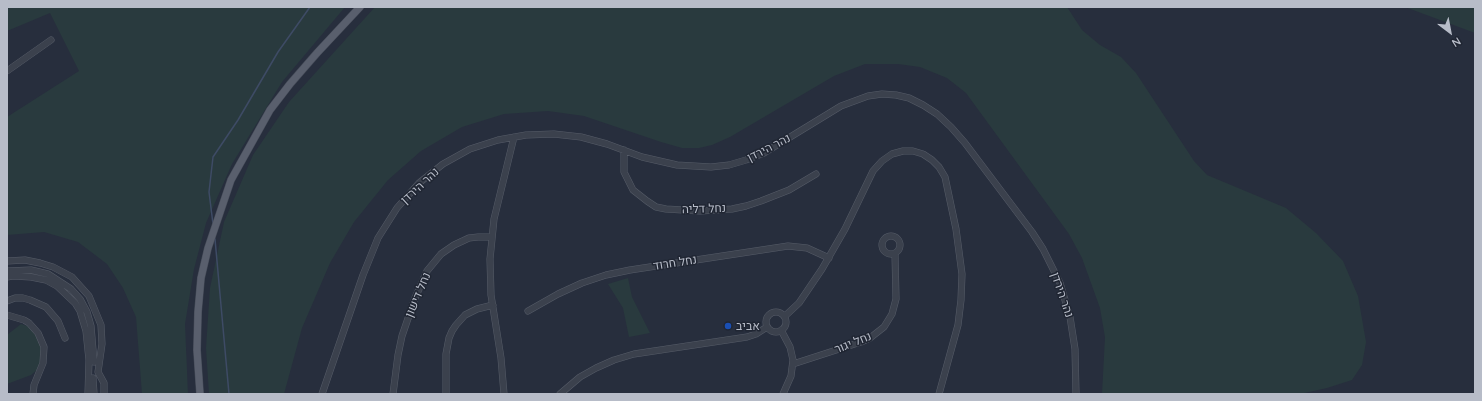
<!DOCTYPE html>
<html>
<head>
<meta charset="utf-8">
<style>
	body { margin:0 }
	#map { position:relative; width:1482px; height:401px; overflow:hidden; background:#272e3d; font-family:Quicksand,sans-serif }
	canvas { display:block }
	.frame { position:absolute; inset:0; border:8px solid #b7bcc8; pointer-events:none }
	.north { position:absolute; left:1430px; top:12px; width:40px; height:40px; -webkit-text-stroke:3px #202633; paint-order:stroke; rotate:148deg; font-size:11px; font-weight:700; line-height:16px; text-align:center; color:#b7bcc8 }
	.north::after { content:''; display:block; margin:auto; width:14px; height:18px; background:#b7bcc8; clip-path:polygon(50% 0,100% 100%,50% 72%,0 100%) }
</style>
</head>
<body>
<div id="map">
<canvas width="1482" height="401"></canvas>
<div class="frame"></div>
<div class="north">N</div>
</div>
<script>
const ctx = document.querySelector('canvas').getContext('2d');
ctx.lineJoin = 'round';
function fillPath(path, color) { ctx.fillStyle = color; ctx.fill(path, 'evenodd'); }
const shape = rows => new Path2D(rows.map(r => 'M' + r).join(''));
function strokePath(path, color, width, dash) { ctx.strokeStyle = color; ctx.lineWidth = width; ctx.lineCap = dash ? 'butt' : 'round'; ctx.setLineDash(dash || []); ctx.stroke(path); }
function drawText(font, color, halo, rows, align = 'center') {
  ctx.font = font + ' Quicksand,Heebo,sans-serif'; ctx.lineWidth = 3; ctx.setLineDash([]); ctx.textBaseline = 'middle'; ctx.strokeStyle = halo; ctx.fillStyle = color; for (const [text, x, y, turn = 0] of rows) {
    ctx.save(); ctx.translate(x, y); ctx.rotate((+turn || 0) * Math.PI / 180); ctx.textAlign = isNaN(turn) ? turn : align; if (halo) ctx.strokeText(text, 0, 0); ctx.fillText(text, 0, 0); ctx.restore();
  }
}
const green = shape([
	[7,7,345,7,282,82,232,164,206,223,194,269,185,324,188,394,142,394,136,317,123,288,107,264,78,242,44,232,7,235,7,117,79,71,50,13,7,31],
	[375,7,1067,7,1082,30,1100,45,1121,57,1136,73,1194,161,1207,175,1286,208,1316,233,1343,261,1358,296,1366,342,1362,365,1352,380,1327,388,1300,394,1102,394,1105,337,1100,308,1082,258,1069,234,966,93,947,78,920,67,898,64,865,64,834,76,730,137,712,145,699,148,682,148,661,142,584,116,548,111,504,114,462,127,421,151,388,180,354,222,330,263,302,328,284,394,209,394,206,348,210,288,224,222,253,155,289,102],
	[1405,7,1475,7,1475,33],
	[628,278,632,297,650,333,629,337,623,308,608,284],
	[21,324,30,327,38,339,42,351,41,360,37,370,31,375,7,384,7,335]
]);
const stream = shape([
	[213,224,209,192,213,157,238,120,278,52,310,7],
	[215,239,229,394]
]);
const minor = shape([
	[7,71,51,40],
	[624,150,624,172,633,190,647,201,656,207,666,209,700,211,732,209,746,206,761,201,789,190,816,174],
	'882 245a9 9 0 1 1 18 0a9 9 0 1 1-18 0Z',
	[7,261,25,260,40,263,53,267,72,277,89,296,101,325,102,344,98,372,104,383,104,394],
	[7,271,31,270,48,274,71,289,80,299,87,312,91,326,94,362],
	[7,277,13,276,31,277,46,280,57,286,75,303,80,311,86,331,89,360,88,394],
	[7,301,15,298,23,298,30,300,46,307,58,321,65,338],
	[528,311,558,294,582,283,606,275,630,270,788,246,807,248,829,258],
	'766 322a10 10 0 1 1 20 0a10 10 0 1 1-20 0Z',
	[7,315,24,320,29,323,38,333,44,347,43,363,34,385,33,394],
	[785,316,799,303,822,269,845,229,873,171,882,161,892,154,903,151,913,151,923,154,932,160,939,167,945,177,956,229,962,274,961,300,958,325,939,394],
	[781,330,790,347,793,360,791,376,783,394],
	[793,364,861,342,870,338,884,327,892,314,896,299,895,254],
	[93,378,94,394],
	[322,394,363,275,378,238,397,208,419,183,443,164,470,149,498,140,526,135,554,134,581,137,607,144,642,157,677,165,711,167,729,165,746,160,764,153,841,106,868,96,882,94,896,95,909,98,923,105,937,114,951,127,965,143,1032,232,1043,249,1060,283,1070,317,1075,349,1076,394],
	[393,394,398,355,402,336,415,298,427,271,441,254,454,245,469,238,478,237,491,237],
	[446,394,446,354,449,338,452,331,456,325,465,315,477,309,493,305],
	[504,394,501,358,491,295,490,259,494,219,514,137],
	[560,394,580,377,596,368,614,360,634,354,747,337,756,334,767,327]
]);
const major = shape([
	[200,394,197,350,198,312,201,278,208,248,231,180,270,110,290,84,317,53,360,7]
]);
const markers = [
	[728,326,4,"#1a4fb4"]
];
const streetNames = [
	["נהר הירדן",769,148,-27],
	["נהר הירדן",420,186,-43],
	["נחל דליה",704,209,-2],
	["נחל חרוד",675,263,-9],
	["נחל דישון",418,295,-67],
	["נהר הירדן",1062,295,71],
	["נחל יגור",853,343,-22]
];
const poiNames = [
	["אביב",736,326]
];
fillPath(green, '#293a3e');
strokePath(stream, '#3e4b65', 1.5);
strokePath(minor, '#565c68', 7);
strokePath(major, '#444a57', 8);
strokePath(minor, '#3b414d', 6);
strokePath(major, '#595f6d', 7);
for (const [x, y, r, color] of markers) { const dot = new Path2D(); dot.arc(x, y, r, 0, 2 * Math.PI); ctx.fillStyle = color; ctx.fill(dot); strokePath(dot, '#202633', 1.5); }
drawText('12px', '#b7bcc8', '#202633', streetNames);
drawText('12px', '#b7bcc8', '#202633', poiNames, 'left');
</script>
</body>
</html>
